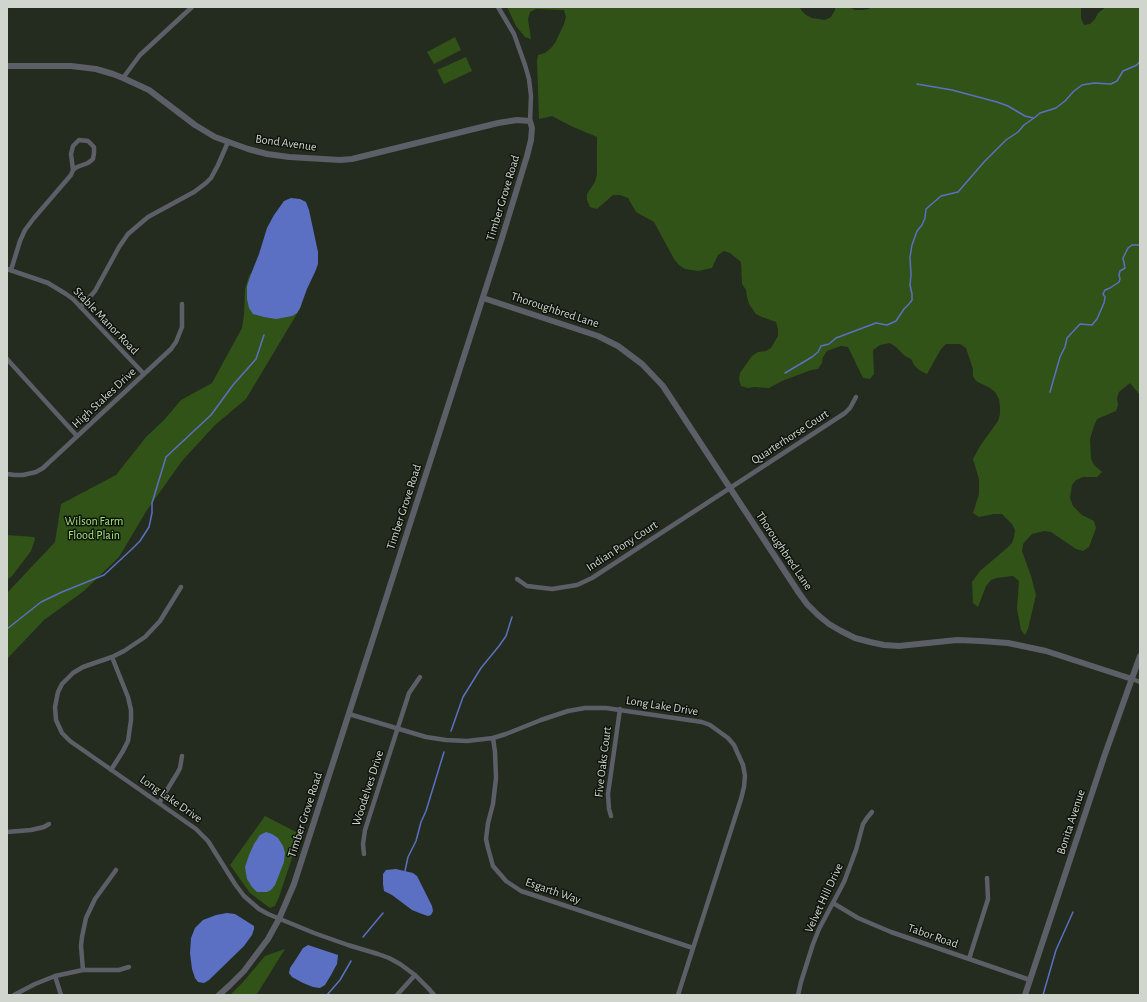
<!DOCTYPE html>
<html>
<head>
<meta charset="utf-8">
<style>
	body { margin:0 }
	#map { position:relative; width:1147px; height:1002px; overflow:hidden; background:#232c1e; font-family:"Alegreya Sans",sans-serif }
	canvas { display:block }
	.frame { position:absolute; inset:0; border:8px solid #d0d6cd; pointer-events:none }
</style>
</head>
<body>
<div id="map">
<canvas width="1147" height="1002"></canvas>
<div class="frame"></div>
</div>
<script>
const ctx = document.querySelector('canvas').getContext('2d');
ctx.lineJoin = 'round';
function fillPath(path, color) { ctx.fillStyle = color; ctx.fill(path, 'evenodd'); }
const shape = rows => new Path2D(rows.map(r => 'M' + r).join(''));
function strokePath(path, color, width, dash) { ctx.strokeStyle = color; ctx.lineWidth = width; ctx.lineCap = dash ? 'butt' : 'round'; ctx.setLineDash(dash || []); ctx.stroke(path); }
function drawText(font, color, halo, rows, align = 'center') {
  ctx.font = font + ' "Alegreya Sans",sans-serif'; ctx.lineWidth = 3; ctx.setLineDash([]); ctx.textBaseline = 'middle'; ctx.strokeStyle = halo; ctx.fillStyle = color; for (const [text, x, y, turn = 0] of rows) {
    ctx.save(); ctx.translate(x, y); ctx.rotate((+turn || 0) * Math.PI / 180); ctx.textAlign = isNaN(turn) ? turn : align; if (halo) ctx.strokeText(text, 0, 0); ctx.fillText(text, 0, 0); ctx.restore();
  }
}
const green = shape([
	[507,7,800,7,801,10,806,15,812,18,825,20,831,17,835,10,835,7,849,7,855,10,862,10,869,9,870,7,1081,7,1081,18,1084,25,1090,24,1095,19,1098,13,1106,7,1140,7,1140,394,1139,394,1130,383,1119,392,1117,398,1118,405,1116,411,1097,419,1094,426,1090,439,1091,459,1094,465,1102,472,1097,477,1083,477,1076,480,1072,485,1070,498,1073,506,1082,515,1094,521,1096,528,1089,547,1083,551,1076,549,1051,532,1044,531,1032,534,1023,544,1022,551,1031,576,1036,595,1028,629,1025,635,1021,630,1017,609,1019,581,1013,576,997,578,991,580,986,586,978,607,973,603,972,582,980,571,1007,548,1012,543,1014,537,1015,530,1012,524,1002,514,994,514,979,517,973,513,979,494,979,479,973,459,980,446,998,421,1000,414,1000,407,999,399,995,392,990,388,976,381,973,376,973,369,966,348,960,344,946,344,941,349,927,374,919,370,914,365,911,359,905,356,896,347,890,343,880,345,873,350,874,374,870,379,863,378,848,347,841,346,827,351,823,357,822,363,818,369,811,370,782,381,769,388,754,387,748,388,741,386,739,379,740,373,752,356,758,352,766,351,771,348,778,336,778,329,776,322,762,317,756,314,749,304,747,297,746,290,742,284,741,262,730,253,724,251,718,255,712,268,698,271,685,269,679,265,674,259,654,222,636,212,628,198,620,195,613,195,597,209,590,207,587,200,587,194,595,182,597,174,597,137,571,126,552,116,539,119,537,61,538,55,545,53,551,48,555,43,564,24,566,17,564,10,536,9,530,12,528,19,531,39,525,37,516,26],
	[455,37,461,50,434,64,427,52],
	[466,57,472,71,444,84,437,70],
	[258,264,307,274,301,307,246,399,215,425,182,461,147,510,119,557,84,591,44,620,7,659,7,593,55,542,61,504,116,475,146,437,164,420,181,400,212,383,242,328,244,315,245,289,249,276],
	[7,535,34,537,35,539,31,551,12,576,7,580],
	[265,816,300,834,279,897,275,906,270,908,250,893,230,865],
	[285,949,257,994,230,995,243,982,265,956]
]);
const water = shape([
	[291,198,300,199,306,202,309,210,318,252,318,264,315,272,307,289,300,308,297,313,292,316,276,319,264,317,253,314,249,308,247,299,247,286,251,274,259,254,267,228,274,215,284,201],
	[266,832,272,834,278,838,283,846,285,853,284,862,275,885,271,890,267,892,257,892,252,887,247,879,245,867,249,855,254,844,260,835],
	[396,869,413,873,417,876,432,906,433,911,431,915,428,916,422,914,412,910,392,895,384,891,383,884,383,874,386,870],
	[227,913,235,914,254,926,254,929,252,935,244,946,209,980,204,983,198,982,195,978,192,969,190,953,191,938,195,928,203,920,216,915],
	[308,945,338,955,337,964,331,975,325,985,320,988,313,987,303,983,292,977,289,973,290,968,296,959,303,948]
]);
const stream = shape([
	[917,84,952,90,997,102,1008,106,1025,116,1033,118],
	[785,373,812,357,818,352,821,346,829,344,836,338,876,323,887,325,896,321,904,309,909,304,912,300,912,294,910,285,911,275,910,257,912,245,917,231,922,225,925,218,926,209,941,196,958,192,984,162,1006,140,1018,132,1024,125,1034,118,1040,113,1056,108,1065,101,1074,91,1082,85,1094,83,1111,84,1117,81,1123,71,1137,65,1140,61],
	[1050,392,1060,357,1065,347,1067,338,1080,324,1092,325,1097,319,1104,303,1105,297,1103,294,1105,290,1110,288,1119,282,1120,279,1119,275,1120,271,1125,268,1123,258,1128,248,1132,245,1140,245],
	[7,629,41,602,62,592,104,575,132,549,140,541,149,527,152,513,152,503,166,457,211,415,233,385,256,359,264,335],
	[451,731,463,697,481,668,499,646,506,636,512,617],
	[405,871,408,857,416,841,421,822,426,811,444,752],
	[363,937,383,913],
	[327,995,340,980,351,961],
	[1043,995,1056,950,1073,912]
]);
const minor = shape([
	[498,7,514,34,525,65,529,79,531,96,530,121],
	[123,78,140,55,192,7],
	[7,269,48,283,66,294,73,299,144,374],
	[11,270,20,241,25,230,34,218,71,175,73,170,77,167,88,163,93,159,94,153,94,147,88,141,79,140,73,146,71,154,73,170],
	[80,307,88,299,95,291,119,247,128,234,148,217,194,192,206,183,211,178,218,165,228,142],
	[7,359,77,436],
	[7,474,15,475,23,475,36,472,43,468,171,349,176,342,182,327,182,304],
	[517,579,527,586,552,589,577,585,592,578,845,413,850,408,856,397],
	[181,587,160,621,145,637,124,651,112,657,83,667,73,673,62,684,58,692,55,707,56,720,62,733,70,741,196,829,208,841,235,884,244,896,259,909,268,914,314,933,348,945,378,954,389,958,400,964,415,975,429,989,434,995],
	[1132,679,1140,682],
	[349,714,426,737,446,740,467,741,493,738,506,734,541,720,568,711,585,708,606,708,702,722,710,725,728,738,734,745,743,765,745,776,744,787,741,799,678,995],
	[493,738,495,752,496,778,493,804,488,823,486,839,488,848,493,866,506,881,521,891,693,948],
	[111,770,123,751,128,741,131,720,131,710,128,697,112,657],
	[159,803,178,772,180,768,182,756],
	[611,816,609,809,608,794,620,709],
	[7,832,31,830,44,827,49,824],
	[364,854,363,844,365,830,409,693,420,677],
	[833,903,858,918,891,932,1030,980],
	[969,959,988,899,987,878],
	[83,970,81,946,82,937,86,918,95,899,116,870],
	[55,976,61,995],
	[14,995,35,984,55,976,83,970,119,970,129,967],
	[397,995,415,975],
	[798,995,801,982,813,944,819,929,844,882,856,850,863,824,867,818,872,812]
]);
const tertiary = shape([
	[7,66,71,66,96,69,113,74,123,78,149,90,195,125,215,137,248,149,267,154,289,157,340,160,352,159,498,123,517,120,530,121,532,128,531,140,527,156,502,238,294,884,279,919,268,939,244,971,230,985,219,995],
	[483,298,598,336,618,346,642,364,663,386,799,593,807,604,818,615,829,624,841,631,855,638,870,642,884,645,899,646,957,640,981,641,1008,643,1046,651,1132,679],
	[1025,995,1104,757,1140,656]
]);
const streetNames = [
	["Bond Avenue",286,143,8],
	["Timber Grove Road",503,198,-73],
	["Thoroughbred Lane",555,310,18],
	["Stable Manor Road",106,321,46],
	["High Stakes Drive",104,398,-43],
	["Quarterhorse Court",790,437,-33],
	["Timber Grove Road",404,507,-72],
	["Indian Pony Court",622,546,-33],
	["Thoroughbred Lane",784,551,56],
	["Long Lake Drive",662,706,9],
	["Five Oaks Court",603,762,-83],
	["Woodelves Drive",368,788,-72],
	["Long Lake Drive",171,799,35],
	["Timber Grove Road",305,815,-72],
	["Bonita Avenue",1071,822,-72],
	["Esgarth Way",553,891,19],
	["Velvet Hill Drive",824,898,-65],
	["Tabor Road",933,936,19]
];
const parkNames = [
	["Wilson Farm",94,521],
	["Flood Plain",94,535]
];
fillPath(green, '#315317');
fillPath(water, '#5c70c3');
strokePath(stream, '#5c70c3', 1.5);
strokePath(minor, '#5c5f67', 4.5);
strokePath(tertiary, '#5c5f67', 6);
drawText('12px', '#d0d6cd', '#0f130d', streetNames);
drawText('12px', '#a2e575', '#0f130d', parkNames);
</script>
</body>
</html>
